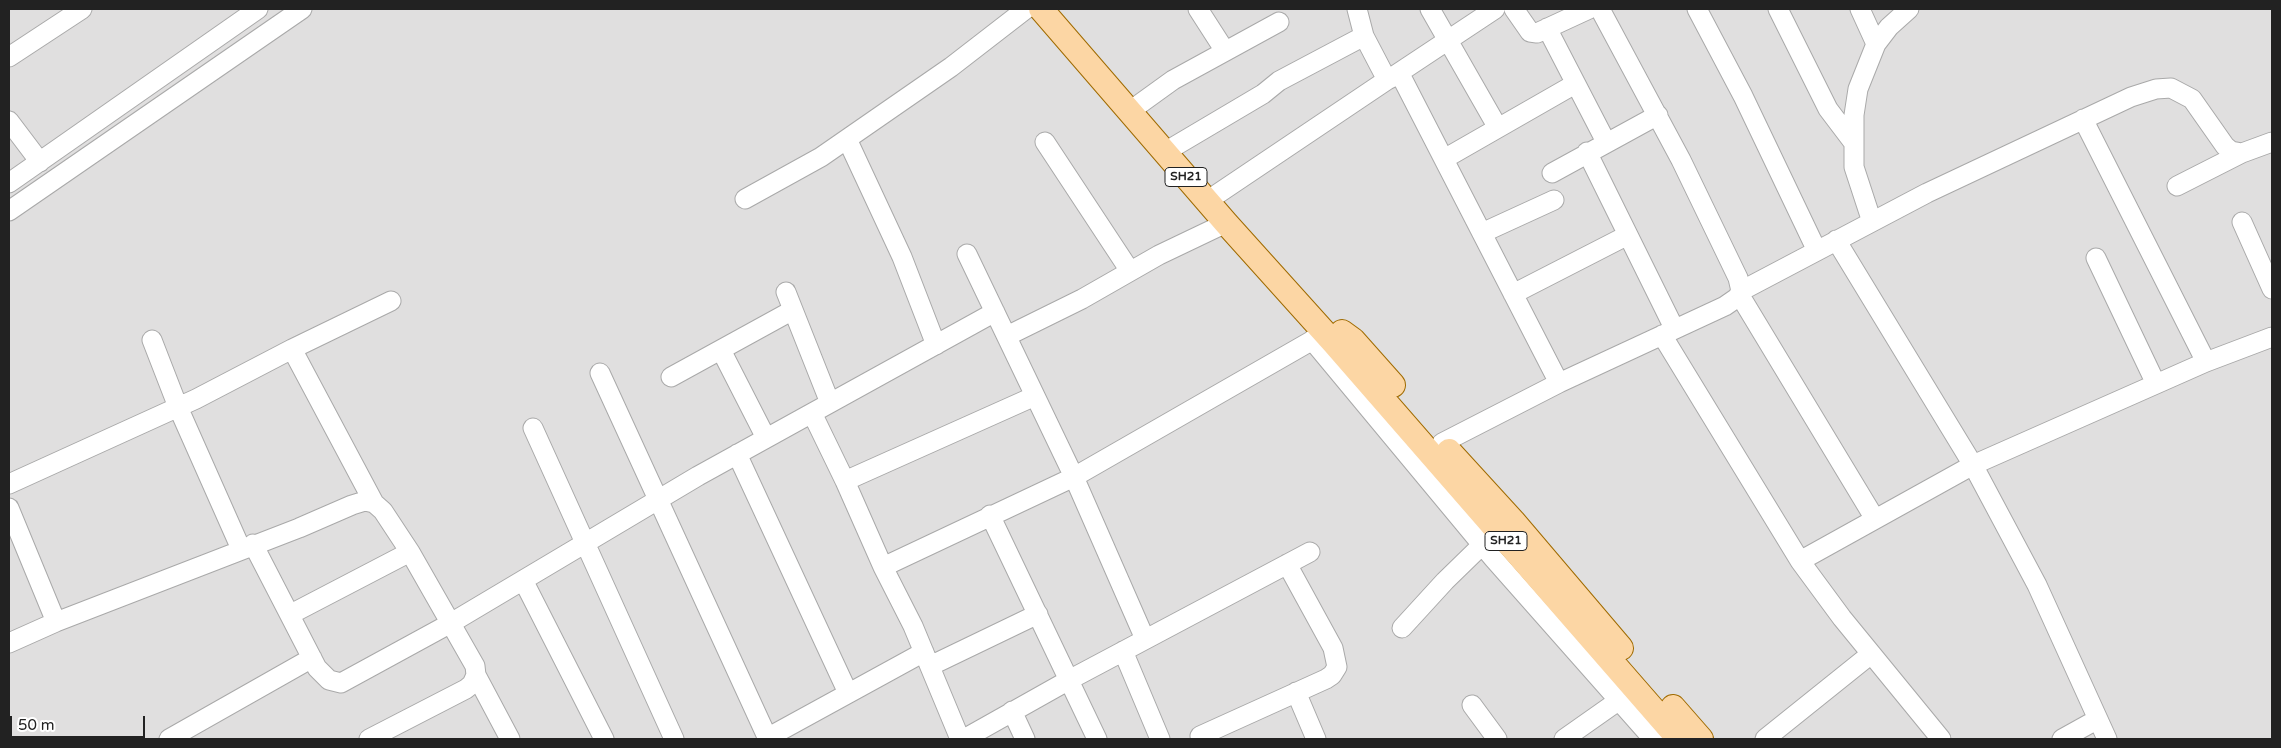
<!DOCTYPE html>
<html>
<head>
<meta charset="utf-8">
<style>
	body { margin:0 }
	#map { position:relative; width:2281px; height:748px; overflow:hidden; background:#f2efe9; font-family:"Varela Round",sans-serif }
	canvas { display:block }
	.frame { position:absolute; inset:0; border:10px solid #222; pointer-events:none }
	.scale { position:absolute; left:10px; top:716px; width:135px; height:22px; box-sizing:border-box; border:2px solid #222; border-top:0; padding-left:6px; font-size:15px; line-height:18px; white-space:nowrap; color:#222; -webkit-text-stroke:4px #fff; paint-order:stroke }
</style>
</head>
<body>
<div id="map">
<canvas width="2281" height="748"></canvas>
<div class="frame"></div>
<div class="scale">50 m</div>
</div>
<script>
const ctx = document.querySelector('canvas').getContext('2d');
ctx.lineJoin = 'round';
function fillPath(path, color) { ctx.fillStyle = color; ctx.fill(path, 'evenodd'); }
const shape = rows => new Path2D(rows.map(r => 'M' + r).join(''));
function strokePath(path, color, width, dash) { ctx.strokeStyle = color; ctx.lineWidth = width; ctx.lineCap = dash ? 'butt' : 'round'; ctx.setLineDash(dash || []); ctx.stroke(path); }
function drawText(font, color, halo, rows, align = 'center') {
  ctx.font = font + ' "Varela Round",sans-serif'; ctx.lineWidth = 4.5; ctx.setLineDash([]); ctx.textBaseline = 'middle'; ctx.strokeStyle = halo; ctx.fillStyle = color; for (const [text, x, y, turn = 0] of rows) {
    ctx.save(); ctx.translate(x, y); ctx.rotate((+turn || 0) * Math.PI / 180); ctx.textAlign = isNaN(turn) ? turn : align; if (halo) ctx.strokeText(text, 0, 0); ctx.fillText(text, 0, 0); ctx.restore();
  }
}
const residential = shape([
	[9,9,2272,9,2272,739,9,739]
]);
const minor = shape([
	[1198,9,1225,51],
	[1430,9,1498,128],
	[1514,9,1530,32,1537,33,1589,9],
	[1697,9,1743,96,1817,251],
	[1778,9,1828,109,1853,142],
	[1860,9,1876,44],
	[1547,28,1606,142],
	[9,57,82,9],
	[1394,76,1495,9],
	[1387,80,1397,75,1403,80,1559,383],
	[1130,111,1173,80,1279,22],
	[2083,119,2206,362],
	[9,121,40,162],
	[847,139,902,257,936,345],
	[1045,142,1130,271],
	[1165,152,1263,94,1279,81,1364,36],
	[1587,152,1674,328],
	[1444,159,1575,84],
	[1552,173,1658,115],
	[9,183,258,9],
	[2177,186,2242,153],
	[745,199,821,157,951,67,1026,9],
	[1207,201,1387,80,1364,36,1357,9],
	[9,211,302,9],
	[1872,222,1854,167,1854,115,1858,89,1876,44,1889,27,1909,9],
	[2242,222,2272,289],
	[1482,233,1554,200],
	[1836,240,1973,465,2037,585,2107,739],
	[967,254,1074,477,1145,639],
	[2096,258,2156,384],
	[1741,291,1927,193,2131,97,2156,89,2171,88,2192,99,2225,146,2231,151,2242,153,2272,142],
	[786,292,830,403],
	[1513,294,1628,235],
	[1739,294,1875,519],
	[1662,335,1800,561,1842,618,1941,739],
	[1007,336,1082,299,1159,255,1226,223],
	[152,340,178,407,241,549],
	[1312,340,1493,558,1653,739],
	[292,349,374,503],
	[721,350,766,438],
	[600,373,768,739],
	[671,377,793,310],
	[812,413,995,312],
	[533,428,674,739],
	[1442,443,1559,383,1725,306,1738,297,1741,291,1738,278,1681,160,1600,9],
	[737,454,848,693],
	[845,481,1035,396],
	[9,484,196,399,292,349,391,301],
	[9,508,56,622],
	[990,515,1097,739],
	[253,544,317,668,329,680,341,683,451,623,698,476,812,413,845,481,883,567,1074,477,1325,333],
	[1800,561,1973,465,2206,362,2272,337],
	[883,567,913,626,960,739],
	[523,580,604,739],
	[291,614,410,552],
	[1402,628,1445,581,1482,545],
	[9,643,56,622,299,528,352,505,365,501,374,503,383,511,410,552,475,666,476,675,472,684,466,689,369,739],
	[1123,651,1160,739],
	[930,666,1038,614],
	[476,675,510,739],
	[1296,692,1316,739],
	[1472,705,1497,739],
	[1012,711,1025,739],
	[1200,736,1326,679,1332,675,1337,667,1333,648,1287,564],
	[767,738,924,652],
	[169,739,312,658],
	[964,739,1069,680,1310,552],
	[1564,739,1618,701],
	[1765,739,1871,654],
	[2062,739,2098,719]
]);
const major = shape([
	[1041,9,1226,223,1334,343,1679,739],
	[1342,332,1353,340,1393,385],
	[1449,451,1513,521,1621,648],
	[1673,707,1701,739]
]);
const shields = [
	[1186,177,42],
	[1506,541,42]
];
const shieldNames = [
	["SH21",1186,177],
	["SH21",1506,541]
];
fillPath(residential, '#e0dfdf');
strokePath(minor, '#a9a9a9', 21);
strokePath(major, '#a06b00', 26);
strokePath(minor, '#fff', 19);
strokePath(major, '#fcd6a4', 24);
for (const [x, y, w] of shields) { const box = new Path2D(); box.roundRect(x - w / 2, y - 9.5, w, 19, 4); ctx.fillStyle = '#fff'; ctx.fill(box); strokePath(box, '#222', 1); }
drawText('bold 12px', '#222', null, shieldNames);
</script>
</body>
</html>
